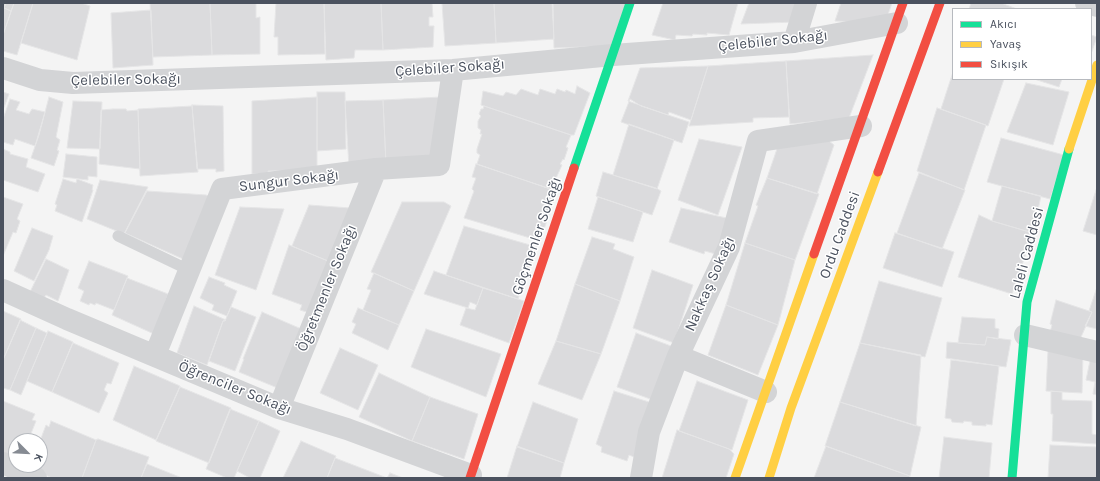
<!DOCTYPE html>
<html>
<head>
<meta charset="utf-8">
<style>
	body { margin:0 }
	#map { position:relative; width:1100px; height:481px; overflow:hidden; background:#f4f4f4; font-family:Karla,sans-serif }
	canvas { display:block }
	.frame { position:absolute; inset:0; border:4px solid #4b525f; pointer-events:none }
	.legend { position:absolute; left:952px; top:8px; width:140px; height:72px; box-sizing:border-box; background:#fff; border:1px solid #b7babf; margin:0; padding:5px 7px; list-style:none; font-size:12px; color:#4b525f }
	.legend li { display:flex; align-items:center; gap:8px; height:20px }
	.legend b { width:20px; border:1px solid #b7babf }
	.north { position:absolute; left:8px; top:433px; width:40px; height:40px; box-sizing:border-box; background:#fff; border:1px solid #b7babf; border-radius:50%; rotate:114deg; font-size:11px; font-weight:700; line-height:16px; text-align:center; color:#4b525f }
	.north::after { content:''; display:block; margin:auto; width:14px; height:18px; background:#868b93; clip-path:polygon(50% 0,100% 100%,50% 72%,0 100%) }
</style>
</head>
<body>
<div id="map">
<canvas width="1100" height="481"></canvas>
<div class="frame"></div>
<ul class="legend">
<li><b style="height:5px;background:#16e098"></b>Akıcı</li>
<li><b style="height:5px;background:#ffcf43"></b>Yavaş</li>
<li><b style="height:5px;background:#f24e42"></b>Sıkışık</li>
</ul>
<div class="north">K</div>
</div>
<script>
const ctx = document.querySelector('canvas').getContext('2d');
ctx.lineJoin = 'round';
function fillPath(path, color) { ctx.fillStyle = color; ctx.fill(path, 'evenodd'); }
const shape = rows => new Path2D(rows.map(r => 'M' + r).join(''));
function strokePath(path, color, width, dash) { ctx.strokeStyle = color; ctx.lineWidth = width; ctx.lineCap = dash ? 'butt' : 'round'; ctx.setLineDash(dash || []); ctx.stroke(path); }
function drawText(font, color, halo, rows, align = 'center') {
  ctx.font = font + ' Karla,sans-serif'; ctx.lineWidth = 3; ctx.setLineDash([]); ctx.textBaseline = 'middle'; ctx.strokeStyle = halo; ctx.fillStyle = color; for (const [text, x, y, turn = 0] of rows) {
    ctx.save(); ctx.translate(x, y); ctx.rotate((+turn || 0) * Math.PI / 180); ctx.textAlign = isNaN(turn) ? turn : align; if (halo) ctx.strokeText(text, 0, 0); ctx.fillText(text, 0, 0); ctx.restore();
  }
}
const building = shape([
	[3,3,6,3,4,8,11,11,3,35,3,3],
	[6,3,14,3,11,11,4,8,6,3],
	[14,3,33,3,17,55,3,51,3,35,14,3],
	[33,3,81,3,90,6,77,60,21,43,33,3],
	[150,3,210,3,212,55,153,57,150,3],
	[210,3,256,3,256,18,260,17,260,54,212,55,210,3],
	[276,3,324,3,325,54,278,55,278,37,274,37,276,3],
	[324,3,381,3,383,50,355,50,354,58,326,60,324,3],
	[381,3,432,3,433,17,429,17,429,26,434,26,433,47,383,50,381,3],
	[442,3,494,3,496,43,445,46,442,3],
	[494,3,552,3,554,39,496,43,494,3],
	[553,3,626,3,611,46,554,48,553,3],
	[663,3,738,3,729,35,707,33,707,35,693,34,692,36,676,35,675,40,652,35,663,3],
	[749,3,801,3,795,22,741,24,749,3],
	[841,3,892,3,885,23,835,21,841,3],
	[971,3,1001,3,1017,9,969,9,971,3],
	[151,10,153,65,113,68,111,13,151,10],
	[1091,35,1097,37,1091,54,1091,35],
	[873,55,849,118,790,124,786,61,873,55],
	[786,61,789,117,753,118,753,122,689,126,708,66,786,61],
	[708,66,691,120,669,112,668,115,628,101,640,68,708,66],
	[953,72,953,79,1004,79,988,126,941,109,953,72],
	[1034,79,1062,79,1059,87,1034,79],
	[1026,83,1069,92,1053,145,1007,132,1026,83],
	[577,86,590,93,574,135,571,135,481,105,483,91,503,96,506,92,516,95,521,89,538,95,540,89,555,94,557,89,565,92,566,90,575,94,577,86],
	[3,92,9,94,3,110,3,92],
	[317,92,345,92,346,149,317,151,317,92],
	[49,97,63,102,56,137,60,140,57,150,59,151,54,166,31,158,39,135,49,97],
	[317,97,317,170,268,171,268,173,252,174,252,101,317,97],
	[441,97,435,160,386,164,383,100,441,97],
	[10,99,20,102,16,110,29,114,32,109,45,112,35,146,15,139,13,145,3,142,3,119,10,99],
	[630,99,641,106,689,122,682,143,621,122,630,99],
	[383,100,386,164,349,167,345,101,383,100],
	[73,101,102,102,100,149,67,148,73,101],
	[192,105,223,106,224,171,216,172,216,169,197,169,192,105],
	[192,106,198,172,140,176,138,109,192,106],
	[484,106,571,135,566,147,568,148,564,160,563,159,560,164,562,165,557,176,553,190,477,164,480,155,477,153,477,149,482,134,480,134,481,130,478,128,478,121,481,116,479,114,481,109,483,109,484,106],
	[937,108,986,125,964,190,917,171,937,108],
	[113,109,126,109,127,111,138,110,140,169,99,164,101,110,113,109],
	[629,124,674,140,657,189,613,175,629,124],
	[1001,138,1064,155,1050,199,987,182,1001,138],
	[699,139,742,147,718,215,678,200,699,139],
	[829,141,834,145,817,194,767,178,778,146,829,141],
	[3,149,10,152,10,154,28,159,26,167,45,174,38,192,3,180,3,149],
	[66,154,97,157,97,177,88,176,88,180,63,177,66,154],
	[476,164,557,191,540,241,464,218,474,191,472,189,476,178,472,177,476,164],
	[603,172,656,188,661,191,652,215,596,196,603,172],
	[919,173,965,190,942,249,897,233,919,173],
	[767,178,819,194,795,260,745,243,758,206,756,205,767,178],
	[63,179,76,183,77,179,93,185,92,190,93,190,82,222,55,211,57,205,55,204,63,179],
	[100,180,148,187,124,234,87,219,100,180],
	[1002,186,1041,196,1033,233,992,221,1002,186],
	[1097,187,1097,235,1083,231,1097,187],
	[147,191,206,195,211,197,183,259,125,233,147,191],
	[3,197,23,204,17,219,20,221,16,233,13,232,3,256,3,197],
	[598,197,643,212,633,242,588,229,598,197],
	[402,202,444,202,451,206,414,291,371,272,402,202],
	[309,205,350,208,328,261,292,246,309,205],
	[240,207,284,209,256,290,215,275,240,207],
	[681,208,731,219,719,255,705,251,704,254,669,242,681,208],
	[979,215,992,221,1033,233,1012,294,958,277,979,215],
	[464,226,537,247,518,299,446,275,464,226],
	[32,228,53,236,49,250,34,281,14,271,32,228],
	[895,233,954,252,942,287,883,268,895,233],
	[592,237,615,244,613,249,634,257,620,301,575,284,592,237],
	[745,243,795,260,778,325,726,305,745,243],
	[289,245,328,261,310,313,300,310,302,305,272,294,289,245],
	[46,259,69,270,58,301,46,295,44,298,30,292,46,259],
	[89,261,128,276,114,310,96,303,95,305,90,303,89,305,80,301,84,291,78,288,89,261],
	[652,270,693,285,674,343,633,328,652,270],
	[434,271,483,288,477,305,470,302,468,308,424,294,434,271],
	[374,273,414,291,399,325,363,310,371,290,367,289,374,273],
	[209,277,225,283,224,285,237,291,227,316,212,310,214,305,200,298,209,277],
	[127,278,168,294,154,334,112,315,127,278],
	[879,281,942,298,925,357,860,343,879,281],
	[575,284,620,301,601,354,556,341,575,284],
	[1097,287,1097,329,1085,326,1092,312,1089,311,1097,287],
	[483,288,524,301,509,343,460,325,466,308,475,310,483,288],
	[1056,300,1092,312,1078,344,1049,336,1052,325,1050,324,1056,300],
	[726,305,778,325,758,375,708,355,726,305],
	[194,306,226,320,223,321,207,365,177,353,194,306],
	[231,307,256,317,235,371,209,361,223,321,225,321,231,307],
	[358,308,399,325,388,350,352,333,356,324,352,322,358,308],
	[3,311,21,319,3,360,3,311],
	[262,312,306,331,280,389,239,372,244,359,243,359,262,312],
	[962,317,995,319,995,328,999,329,998,339,987,337,985,345,958,343,962,317],
	[20,320,36,328,10,390,3,388,3,360,20,320],
	[36,328,47,333,21,395,10,390,36,328],
	[426,329,501,354,486,397,411,367,426,329],
	[48,331,73,342,52,392,27,381,48,331],
	[636,333,671,346,653,400,617,387,636,333],
	[987,337,1011,340,1006,367,946,358,947,342,985,345,987,337],
	[556,341,601,354,582,400,538,384,556,341],
	[73,343,119,363,111,384,107,383,104,390,108,393,99,413,52,392,73,343],
	[860,343,921,355,916,426,840,402,860,343],
	[340,348,378,365,358,410,320,393,340,348],
	[1048,350,1083,353,1082,393,1046,391,1048,350],
	[1091,356,1097,356,1097,395,1093,394,1095,382,1086,380,1091,356],
	[951,360,999,366,992,425,986,424,986,426,972,425,972,422,964,421,963,423,952,422,951,419,945,418,951,360],
	[134,366,180,386,156,440,113,420,134,366],
	[379,373,430,397,412,441,359,417,379,373],
	[697,381,748,400,732,450,679,431,697,381],
	[180,387,231,408,209,463,156,441,180,387],
	[614,391,652,403,634,457,629,455,627,461,601,452,602,447,596,444,614,391],
	[1051,391,1062,392,1062,400,1092,401,1092,434,1097,435,1097,444,1052,441,1053,414,1051,414,1051,391],
	[430,397,478,414,464,459,412,441,430,397],
	[3,401,35,414,32,420,36,421,28,441,16,441,16,458,3,458,3,401],
	[533,402,578,419,564,463,517,447,533,402],
	[840,402,921,427,910,476,825,446,840,402],
	[230,409,259,421,234,478,227,478,206,469,230,409],
	[51,421,96,440,82,478,52,478,32,469,34,465,40,465,40,441,46,425,49,427,51,421],
	[259,421,280,431,260,478,250,478,237,471,259,421],
	[677,430,729,449,734,454,726,478,662,478,677,430],
	[944,437,992,443,989,478,939,478,944,437],
	[98,439,149,457,141,478,82,478,96,440,98,439],
	[301,441,336,456,327,478,283,478,301,441],
	[1050,445,1097,447,1097,478,1048,478,1050,445],
	[517,446,564,463,560,478,507,478,517,446],
	[826,446,910,476,909,478,814,478,826,446],
	[335,458,387,478,327,478,335,458],
	[147,464,182,478,141,478,147,464],
	[390,473,403,478,387,478,390,473]
]);
const lane = shape([
	[118,236,189,270]
]);
const street = shape([
	[1086,3,1097,6],
	[794,42,806,3],
	[3,68,40,80,73,83,453,70,613,55,794,42,897,23],
	[3,290,67,319,279,408,347,429,471,475],
	[1025,335,1097,352],
	[155,355,222,189,376,169,439,165,453,70],
	[678,356,766,392],
	[279,408,376,169],
	[3,463,36,478],
	[641,478,649,432,678,356,729,247,758,141,861,126]
]);
const fast = shape([
	[574,168,630,3],
	[1012,478,1027,302,1069,149]
]);
const slow = shape([
	[1069,149,1097,65],
	[735,478,814,254],
	[769,478,791,408,878,172]
]);
const jam = shape([
	[878,172,940,3],
	[814,254,903,3],
	[470,478,574,168]
]);
const streetNames = [
	["Çelebiler Sokağı",773,41,-6],
	["Çelebiler Sokağı",450,68,-4],
	["Çelebiler Sokağı",126,80,-1],
	["Sungur Sokağı",289,181,-7],
	["Ordu Caddesi",840,235,-70],
	["Göçmenler Sokağı",537,236,-71],
	["Laleli Caddesi",1027,253,-75],
	["Nakkaş Sokağı",710,284,-66],
	["Öğretmenler Sokağı",327,288,-68],
	["Öğrenciler Sokağı",235,388,22]
];
fillPath(building, '#dbdbdd');
strokePath(building, '#e5e5e6', 1);
strokePath(lane, '#d3d4d6', 11);
strokePath(street, '#d3d4d6', 22);
strokePath(fast, '#16e098', 9);
strokePath(slow, '#ffcf43', 9);
strokePath(jam, '#f24e42', 9);
drawText('15px', '#4b525f', '#fff', streetNames);
</script>
</body>
</html>
